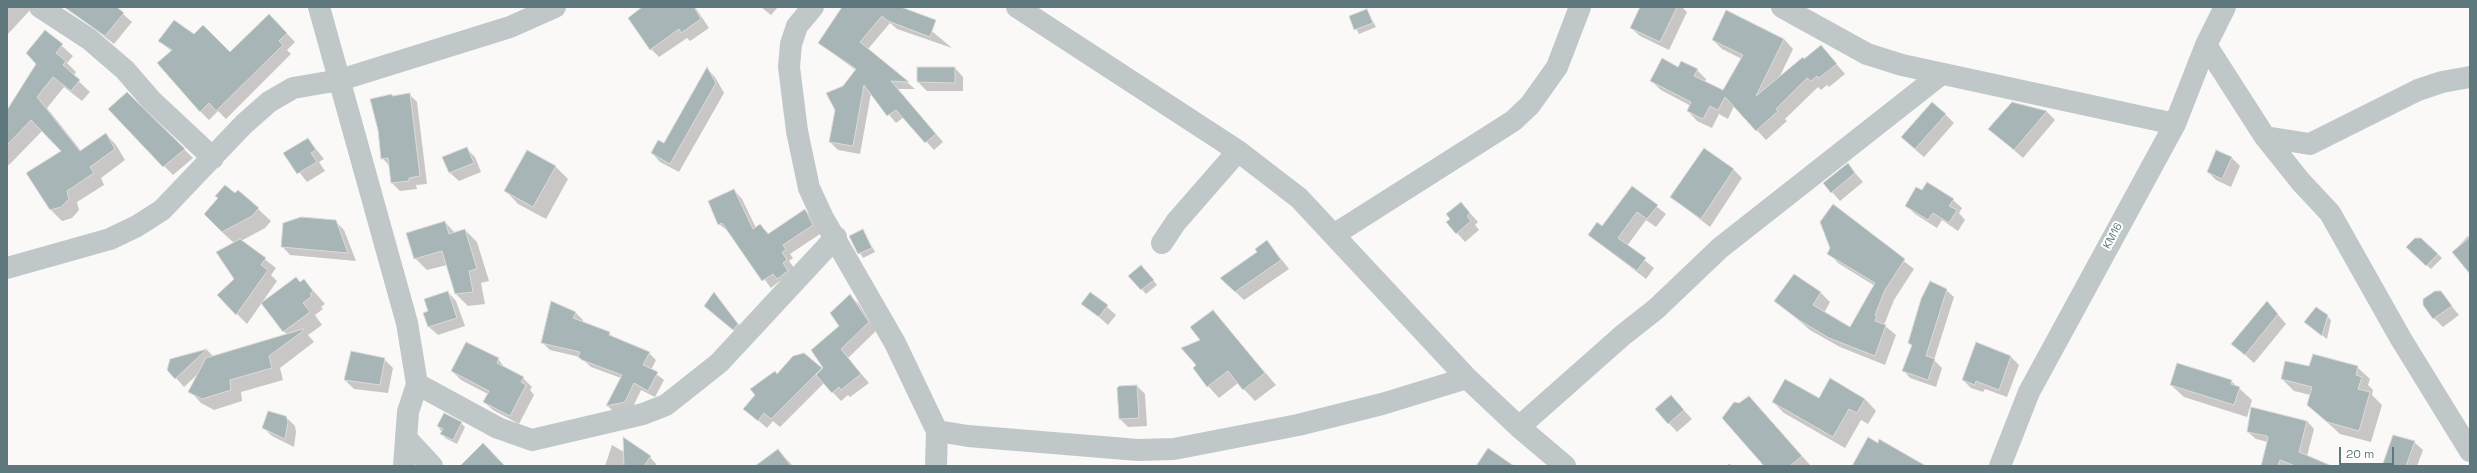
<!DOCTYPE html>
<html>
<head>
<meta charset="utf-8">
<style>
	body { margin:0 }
	#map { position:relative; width:2477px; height:473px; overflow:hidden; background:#faf9f7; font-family:"Space Grotesk",sans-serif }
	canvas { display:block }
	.frame { position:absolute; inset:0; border:8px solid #5f787d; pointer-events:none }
	.scale { position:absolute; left:2339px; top:447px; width:55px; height:18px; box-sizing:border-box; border:2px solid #5f787d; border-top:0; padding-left:5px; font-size:12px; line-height:14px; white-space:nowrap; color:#5f787d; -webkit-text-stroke:3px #fff; paint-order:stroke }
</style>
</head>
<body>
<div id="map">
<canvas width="2477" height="473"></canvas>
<div class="frame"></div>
<div class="scale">20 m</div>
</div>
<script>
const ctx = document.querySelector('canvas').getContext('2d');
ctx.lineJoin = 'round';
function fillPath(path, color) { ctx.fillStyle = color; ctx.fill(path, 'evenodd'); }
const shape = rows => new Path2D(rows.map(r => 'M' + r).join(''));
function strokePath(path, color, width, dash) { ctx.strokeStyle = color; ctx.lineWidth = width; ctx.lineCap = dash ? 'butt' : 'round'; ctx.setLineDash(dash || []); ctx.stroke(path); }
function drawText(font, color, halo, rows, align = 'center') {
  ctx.font = font + ' "Space Grotesk",sans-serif'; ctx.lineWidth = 4; ctx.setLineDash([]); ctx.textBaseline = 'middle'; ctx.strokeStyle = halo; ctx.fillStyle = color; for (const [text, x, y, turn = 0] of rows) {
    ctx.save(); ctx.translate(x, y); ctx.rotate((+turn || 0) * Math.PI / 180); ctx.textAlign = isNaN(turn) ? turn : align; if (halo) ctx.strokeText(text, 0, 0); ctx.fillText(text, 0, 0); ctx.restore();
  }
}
const shadow = shape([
	[7,7,33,7,7,35],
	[79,7,115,7,132,22,114,44,74,13],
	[644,7,695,7,709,28,690,41,687,38,659,57,651,49],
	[761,7,778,7,771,15],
	[843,7,903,7,952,48,897,29,890,23,868,49,915,89,897,89,943,142,934,150,904,117,896,123,871,93,860,154,838,150,830,142,843,86,857,71,819,43],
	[1641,7,1682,7,1687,12,1669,50,1640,36,1631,28],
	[1367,10,1376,27,1359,34,1350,17],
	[269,15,295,42,287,50,291,54,226,119,218,111,209,120,200,111,171,51,160,41,194,36,230,54],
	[45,31,73,56,67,63,76,72,73,76,90,92,82,101,64,87,47,108,82,152,106,134,116,145,125,160,101,178,104,185,77,202,79,210,72,218,62,221,51,210,28,173,63,151,43,130,9,165,7,164,7,112,38,64],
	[1784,39,1793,49,1779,78,1821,46,1845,74,1829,87,1827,85,1821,90,1818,87,1785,119,1787,121,1766,140,1734,106,1728,119,1719,114,1712,128,1697,121,1688,111,1691,106,1661,90,1651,81,1679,68,1697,70,1706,79,1705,82,1723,91,1742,59,1722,49,1713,40],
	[955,68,963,77,963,91,927,91,918,82],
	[707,69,715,77,724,93,679,172,660,162,652,153,665,145],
	[127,93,193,158,173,175,109,110],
	[409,94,417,102,427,184,416,185,417,189,400,191,392,183,390,166,382,158,392,95,393,97],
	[2013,103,2047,112,2055,120,2023,158,1990,129],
	[1945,114,1954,123,1924,157,1911,146],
	[308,139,324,159,319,162,325,171,307,182,285,154],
	[466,148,475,157,481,172,459,181,450,173,444,157],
	[527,151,556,167,568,179,546,219,518,204,506,191],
	[2231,157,2240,166,2231,187,2216,180,2208,172],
	[1848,165,1863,182,1840,201,1824,183],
	[1733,169,1742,178,1710,227,1671,197],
	[1632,187,1666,214,1656,227,1646,220,1627,246,1654,268,1646,279,1589,235,1602,228],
	[734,190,742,199,756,228,760,225,769,234,805,210,813,218,820,234,790,254,793,258,789,261,795,269,771,288,729,232,719,224],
	[235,195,258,209,271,221,265,228,241,241,276,268,271,275,277,281,247,324,218,295,235,279,234,243,222,232],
	[1953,200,1962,208,1959,213,1965,220,1958,231,1942,220,1937,228,1915,214,1906,205],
	[1461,203,1478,222,1475,225,1479,230,1465,242,1457,233,1451,219],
	[1833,206,1914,269,1894,300,1884,325,1896,335,1885,365,1840,347,1810,330,1776,301,1820,292,1830,302,1824,313,1850,328,1875,286,1838,263,1829,253,1831,248],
	[335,221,344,230,356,261,290,255,282,246],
	[445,222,455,233,465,230,477,242,489,281,481,283,485,304,468,306,456,294,447,265,427,270,415,258],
	[863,231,875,252,863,258,850,236],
	[2468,236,2470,238,2470,273,2453,252],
	[1267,241,1289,269,1244,300,1221,278,1259,252],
	[2411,251,2438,254,2442,258,2431,269],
	[1145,270,1157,285,1146,294,1130,276],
	[304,280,325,304,321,307,323,309,315,315,322,325,308,335,314,342,280,368,283,380,241,392,242,401,214,410,201,403,190,391,199,373,184,387,168,369,171,360,207,350,214,357,287,335,284,331,300,283],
	[1946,290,1954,297,1934,360,1942,368,1936,387,1910,378,1903,370,1912,346,1909,343],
	[448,292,456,301,465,326,438,335,429,327,429,312],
	[2440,292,2459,315,2443,327,2434,318],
	[1091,293,1116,315,1108,325,1083,303],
	[714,294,746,333,742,337,714,314],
	[850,296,859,304,876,331,848,358,869,383,850,397,848,395,841,401,824,383,780,427,773,421,767,428,745,409,777,375,804,355,823,370],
	[552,302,576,313,583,320,582,323,609,333,614,338,649,353,656,360,651,370,664,380,655,397,641,390,632,409,614,412,607,405,621,378,591,367,580,357,550,350,543,343],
	[2275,311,2286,324,2254,363,2233,344],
	[1213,312,1276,385,1255,401,1238,383,1219,398,1208,386,1197,365,1201,340],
	[2327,316,2331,320,2327,339,2310,326],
	[1977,344,2011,357,2019,365,2007,397,1985,389,1983,392,1971,388,1963,380],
	[384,359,393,368,388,393,354,389,345,380],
	[498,359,506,369,523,378,532,387,530,390,534,395,519,424,493,410,484,402,488,394,461,380,452,371],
	[2310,367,2357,367,2370,379,2368,385,2373,390,2372,395,2382,405,2371,442,2340,434,2308,405,2311,395,2294,391,2282,379],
	[2231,381,2252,400,2247,417,2184,397,2171,385],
	[1137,386,1145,394,1147,426,1128,427,1120,419],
	[1865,399,1876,411,1868,424,1861,420,1845,448,1784,413,1773,402],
	[1679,405,1692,419,1677,432,1656,409],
	[1761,410,1811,466,1765,466],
	[286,417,295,426,296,432,294,447,272,436,263,427],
	[2307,421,2314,429,2307,456,2319,466,2262,466,2268,442,2256,439,2248,432],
	[461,423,465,427,457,444,445,438,438,426],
	[2414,442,2423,450,2417,466,2390,466],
	[612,445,624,452,650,457,656,464,655,466,605,466],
	[778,450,793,466,756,466],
	[1728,464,1736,466,1728,466]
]);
const building = shape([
	[64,7,117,7,124,13,105,36,64,7],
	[642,7,694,7,701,19,681,33,679,29,650,50,628,18,642,7],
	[842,7,901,7,936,20,930,37,888,21,882,16,860,42,909,82,891,81,936,134,925,143,896,110,887,116,864,85,853,146,829,142,835,110,826,93,843,86,856,69,818,43,842,7],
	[1640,7,1677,7,1660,42,1630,28,1640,7],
	[1367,9,1373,23,1354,30,1349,16,1367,9],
	[1726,10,1784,39,1756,96,1803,57,1804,59,1821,45,1837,64,1819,78,1817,76,1811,81,1807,78,1776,109,1778,111,1756,131,1725,97,1718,110,1710,106,1703,119,1687,111,1691,102,1650,81,1662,58,1678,67,1681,61,1698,69,1694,76,1723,90,1743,55,1712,40,1726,10],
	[269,14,287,33,279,41,283,45,216,111,209,103,200,112,157,63,172,50,158,41,174,20,194,34,203,25,230,52,269,14],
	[45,30,63,44,56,53,66,61,63,65,80,80,71,91,53,77,37,97,80,151,106,133,115,149,90,167,94,173,67,191,69,199,61,207,50,210,26,173,61,151,31,120,7,145,7,110,36,64,26,53,45,30],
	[707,67,716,83,670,164,651,153,658,140,664,143,707,67],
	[917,67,955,67,955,83,917,82,917,67],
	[127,92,185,149,163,167,108,109,127,92],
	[410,93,420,176,409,178,409,181,391,183,388,158,381,159,378,130,370,99,392,94,392,96,410,93],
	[1932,102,1946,114,1915,149,1901,137,1932,102],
	[2012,102,2047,111,2014,150,1988,129,2012,102],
	[308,138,316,150,311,153,317,162,297,174,283,153,308,138],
	[467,147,474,163,449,173,442,157,467,147],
	[1704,148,1734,169,1701,219,1670,197,1704,148],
	[527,150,556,166,533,207,504,191,527,150],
	[2216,150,2232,157,2222,179,2207,172,2216,150],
	[1848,163,1855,173,1831,193,1823,183,1848,163],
	[1927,182,1954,199,1949,206,1957,210,1949,223,1933,213,1928,220,1905,206,1916,187,1922,190,1927,182],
	[225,185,235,193,238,190,259,208,252,216,222,232,204,214,218,198,215,196,225,185],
	[1632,186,1658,205,1647,219,1637,212,1618,238,1646,258,1637,271,1588,235,1597,222,1602,226,1632,186],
	[734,189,753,229,760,224,768,234,805,209,813,225,783,245,786,250,782,252,787,260,783,263,788,271,777,279,773,274,762,281,722,223,718,225,708,201,734,189],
	[1461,202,1470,213,1467,216,1471,221,1456,234,1446,222,1450,219,1446,214,1461,202],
	[1833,204,1905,259,1885,290,1875,315,1877,316,1875,321,1886,325,1875,356,1829,338,1799,320,1774,301,1794,274,1821,292,1813,305,1850,327,1875,283,1827,254,1830,248,1820,222,1833,204],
	[301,217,336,220,348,253,281,247,283,223,301,217],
	[445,221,449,234,465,229,477,269,469,271,473,292,455,294,442,251,414,259,406,233,445,221],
	[863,229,872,248,858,254,849,236,863,229],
	[2470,237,2470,274,2452,252,2470,237],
	[2415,238,2421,238,2438,254,2426,266,2406,247,2415,238],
	[240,239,266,258,261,265,268,270,236,315,217,295,234,279,216,252,240,239],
	[1267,240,1281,260,1235,292,1220,278,1257,252,1255,249,1267,240],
	[1141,265,1154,280,1141,290,1128,276,1141,265],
	[296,277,300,282,304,279,313,291,310,294,312,296,303,303,310,312,283,332,261,303,296,277],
	[1930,281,1947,289,1926,356,1935,359,1928,380,1902,371,1912,345,1908,343,1921,299,1930,281],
	[448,291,457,318,428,327,423,313,428,311,424,299,448,291],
	[2435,291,2441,291,2452,306,2433,319,2423,305,2423,299,2435,291],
	[714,292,738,324,733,330,704,306,714,292],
	[1090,292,1108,305,1099,317,1081,304,1090,292],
	[850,294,869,322,841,349,861,374,841,390,839,387,832,393,816,375,823,368,811,350,839,326,830,313,850,294],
	[551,301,576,312,573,318,610,332,609,335,650,352,643,365,658,372,648,391,634,383,625,402,606,406,622,375,582,360,578,357,580,352,541,343,551,301],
	[2267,301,2278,314,2245,355,2231,344,2267,301],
	[2316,307,2328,315,2322,336,2304,322,2316,307],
	[1213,310,1265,373,1243,390,1228,371,1207,387,1193,368,1196,365,1181,348,1200,340,1190,327,1213,310],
	[303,329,303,331,269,356,272,368,230,380,231,390,202,399,188,392,206,358,303,329],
	[466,342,499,358,497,363,524,377,521,382,526,385,510,416,483,402,489,391,451,371,466,342],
	[1976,342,2011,356,1999,390,1976,381,1975,385,1962,380,1976,342],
	[207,349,175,379,167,370,170,359,207,349],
	[351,351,385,358,380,385,344,380,351,351],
	[804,353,822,368,771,419,764,413,758,421,743,409,755,395,750,389,775,371,777,374,793,356,804,353],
	[2313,354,2358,366,2356,375,2362,377,2358,389,2370,392,2359,431,2327,422,2307,405,2312,387,2281,379,2285,361,2309,366,2313,354],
	[2177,363,2232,380,2231,384,2240,387,2234,405,2170,385,2177,363],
	[1830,378,1865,399,1857,413,1849,409,1833,437,1772,402,1785,379,1819,398,1830,378],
	[1137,385,1139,418,1119,419,1117,388,1119,386,1137,385],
	[1671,395,1684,410,1668,424,1655,409,1671,395],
	[1749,396,1802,456,1790,466,1764,466,1722,418,1734,402,1739,403,1749,396],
	[2251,407,2307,421,2299,452,2332,466,2295,466,2280,460,2278,466,2261,466,2268,438,2267,436,2247,432,2251,407],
	[268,411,286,416,288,422,285,439,262,428,268,411],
	[444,413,462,422,453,440,440,434,443,429,437,426,444,413],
	[2393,435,2415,441,2406,466,2382,466,2393,435],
	[623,437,651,456,644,466,624,466,623,437],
	[1868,437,1878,443,1879,439,1926,466,1852,466,1868,437],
	[483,443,505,466,460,466,483,443],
	[1488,448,1514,466,1476,466,1488,448],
	[778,449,791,466,755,466,778,449]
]);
const minor = shape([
	[40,7,89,39,125,70,151,100,213,158],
	[319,7,407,323,417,384,408,412,404,466],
	[813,7,797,26,791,44,789,67,797,131,809,188,823,218,895,343,937,431,936,466],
	[1017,7,1238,151,1299,198,1467,378,1519,427,1565,466],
	[1782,7,1867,54,1902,65,2175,124],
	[2206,45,2265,137,2301,182,2330,213,2401,339,2470,451],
	[2265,137,2310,144,2418,90,2442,82,2470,77],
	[1335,234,1513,121,1530,105,1557,67,1580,7],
	[1162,243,1176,222,1238,151],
	[7,268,110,239,137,226,162,210,244,124,269,102,293,88,340,80,510,27,555,7],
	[417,384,498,428,532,440,643,414,666,405,719,363,836,237],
	[1519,427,1623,335,1656,309,1720,248,1940,75],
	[937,431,968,436,1138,450,1174,449,1298,425,1382,404,1467,378],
	[406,438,432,466],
	[2000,466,2029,392,2175,124,2206,45,2225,7]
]);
const streetNames = [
	["KM16",2113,236,-61]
];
fillPath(shadow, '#0003');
fillPath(building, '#a7b5b7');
strokePath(building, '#dbdbd9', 1);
strokePath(minor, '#c0c7c9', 22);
drawText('11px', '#5f787d', '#fff', streetNames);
</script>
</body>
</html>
